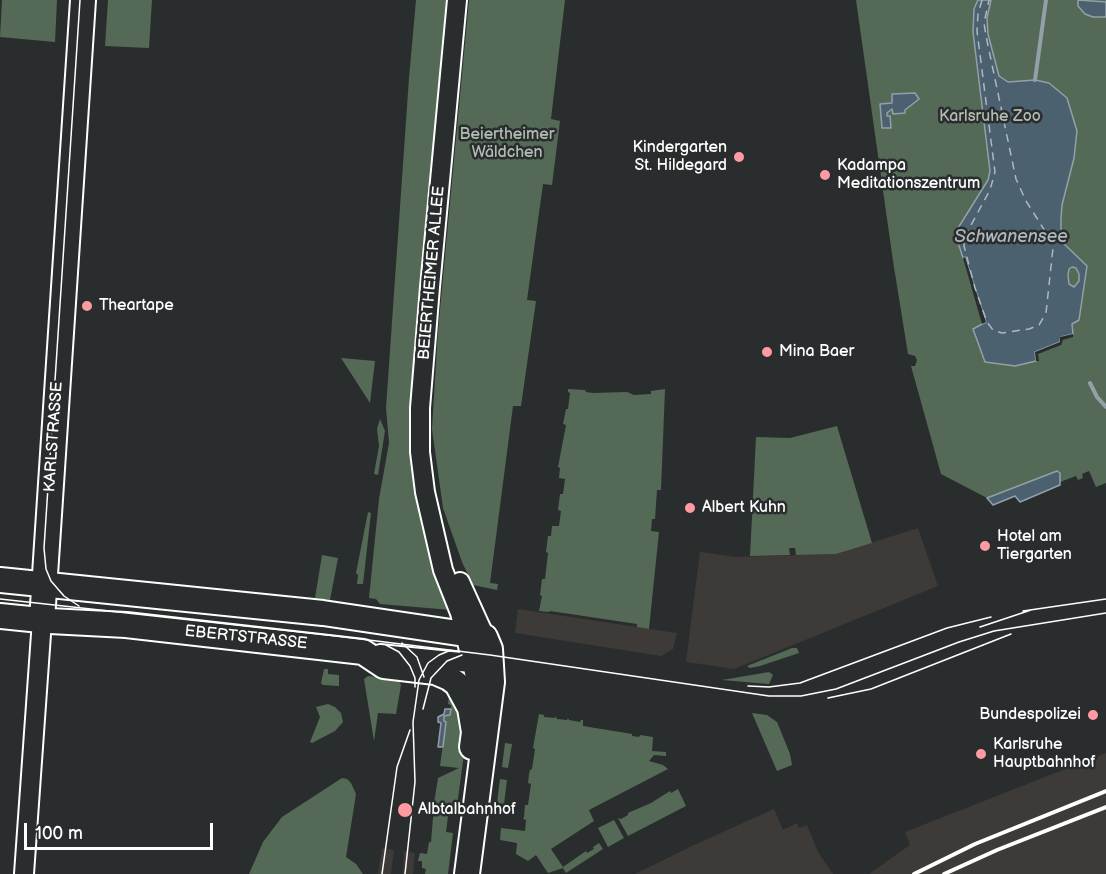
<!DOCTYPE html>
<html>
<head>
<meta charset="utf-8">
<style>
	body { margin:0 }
	#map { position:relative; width:1106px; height:874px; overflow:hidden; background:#2a2d2e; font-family:"Balsamiq Sans",sans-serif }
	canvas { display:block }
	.scale { position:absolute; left:24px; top:823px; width:189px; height:27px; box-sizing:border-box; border:3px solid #fff; border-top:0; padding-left:8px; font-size:18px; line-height:21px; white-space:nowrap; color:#fff; -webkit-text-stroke:4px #2a2d2e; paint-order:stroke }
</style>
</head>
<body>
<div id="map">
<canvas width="1106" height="874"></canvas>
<div class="scale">100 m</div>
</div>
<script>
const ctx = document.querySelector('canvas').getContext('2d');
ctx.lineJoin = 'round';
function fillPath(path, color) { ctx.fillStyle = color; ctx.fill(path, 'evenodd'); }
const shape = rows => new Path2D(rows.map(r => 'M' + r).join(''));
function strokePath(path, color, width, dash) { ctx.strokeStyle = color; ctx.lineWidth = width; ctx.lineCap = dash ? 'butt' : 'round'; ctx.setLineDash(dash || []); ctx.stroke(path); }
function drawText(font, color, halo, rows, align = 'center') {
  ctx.font = font + ' "Balsamiq Sans",sans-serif'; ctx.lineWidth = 5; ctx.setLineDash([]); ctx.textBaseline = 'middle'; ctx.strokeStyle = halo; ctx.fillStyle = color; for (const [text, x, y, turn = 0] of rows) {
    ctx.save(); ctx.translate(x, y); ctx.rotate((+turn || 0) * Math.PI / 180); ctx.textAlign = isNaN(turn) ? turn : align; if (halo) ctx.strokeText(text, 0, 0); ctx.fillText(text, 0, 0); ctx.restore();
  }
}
const built = shape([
	[918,528,938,586,734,669,686,662,700,552,735,557,836,554],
	[518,609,677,633,673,649,661,656,515,633],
	[1106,753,1106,874,869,874,910,845,905,832],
	[774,809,783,830,797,823,799,828,807,825,818,852,833,874,635,874,694,845],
	[382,848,394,850,391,874,378,874],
	[404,851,415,853,413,874,403,874]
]);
const green = shape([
	[2,0,57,0,55,42,0,37],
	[108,0,152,0,149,48,105,46],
	[416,0,449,0,412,419,410,455,416,499,427,547,451,610,380,604,376,599,369,598,379,499,389,443,386,408,409,78],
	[469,0,565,0,551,119,560,121,552,185,543,184,527,300,536,301,521,406,513,406,490,583,498,584,497,590,473,585,462,562,443,508,432,429,438,331],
	[856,0,1106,0,1106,483,1096,487,1089,471,1082,474,1083,478,1078,480,1076,476,1060,482,1060,485,1020,502,1015,496,993,505,987,498,941,474,911,366,915,366,917,360,915,356,908,354,893,261],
	[341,358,375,361,370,403],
	[568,389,585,390,586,392,593,393,627,392,634,395,651,394,651,391,665,389,661,490,657,490,655,519,652,519,651,531,659,532,649,629,637,627,637,624,550,611,549,612,539,611,542,596,540,595,542,579,545,579,548,553,546,552,548,536,551,536,552,526,559,526,561,511,558,510,560,494,563,494,565,479,559,478,560,468,558,467,566,425,563,424,566,409,568,409,570,393,568,392],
	[380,419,385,431,378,475,374,474,379,446,377,429],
	[837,426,872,543,836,554,796,555,795,548,789,548,790,555,750,556,756,437,790,438],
	[368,512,371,513,363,584,357,584,358,575,356,573],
	[322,555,338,558,330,600,315,598],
	[792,648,797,648,799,653,760,666,750,668,747,666],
	[324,669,328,669,328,674,339,675,339,686,323,685,321,683],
	[769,672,773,675,769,684,722,680],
	[368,676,398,679,401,685,396,714,378,713,374,741,364,679],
	[449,696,461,697,468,724,457,806,434,803,438,778,459,768,440,766,446,722,444,722,445,716,450,715,451,709,451,705,448,704],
	[328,704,335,707,341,713,343,722,335,731,312,743,310,742,320,717,316,707],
	[752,713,767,715,777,722,790,754,792,765,777,771],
	[539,714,544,715,544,717,555,718,555,716,557,719,567,720,568,718,569,720,580,722,581,720,583,720,583,726,632,734,632,736,639,737,640,735,653,737,652,751,666,752,666,756,654,755,649,761,663,765,668,769,589,810,594,821,551,849,563,867,586,851,587,853,594,849,593,847,599,843,603,849,566,873,563,868,548,873,536,855,528,861,516,854,517,843,500,840,501,828,525,831,526,820,523,819,524,817,525,805,528,805,531,784,528,783,529,774,530,770,532,769,535,749,533,748],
	[505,743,512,744,508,768,502,767],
	[342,778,347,779,351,783,356,794,346,857,356,864,363,874,249,874,263,842,282,817],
	[500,779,507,780,504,804,497,803],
	[678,789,686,806,628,836,618,818,621,819,628,815,628,813,651,803,670,791,671,793],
	[434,806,449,808,446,832,453,833,448,874,425,874,426,869,422,868,422,861,418,861,420,853,427,854,429,842,431,842],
	[614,820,624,838,608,847,598,828]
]);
const water = shape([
	[978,0,991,0,987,18,988,34,999,76,1008,82,1035,80,1049,83,1067,98,1077,131,1074,158,1062,205,1061,218,1061,241,1087,266,1079,320,1072,324,1073,334,1061,337,1060,342,1035,352,1036,361,1015,366,985,362,973,329,986,322,965,257,963,258,955,233,988,180,990,171,973,32,974,9,978,0],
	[1072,267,1076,268,1079,274,1079,281,1074,287,1069,284,1068,275,1069,269,1072,267],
	[1078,0,1106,2,1106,17,1093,17,1085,14,1078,6,1078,0],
	[915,93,919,99,905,110,905,113,893,114,892,109,887,113,887,116,890,116,891,128,882,128,880,104,892,103,892,94,915,93],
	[1057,471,1060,473,1060,485,1020,502,1015,496,993,505,987,498,1057,471],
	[445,709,451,709,450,715,444,716,444,721,446,722,443,747,438,747,441,723,438,722,438,717,444,714,445,709]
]);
const pier = shape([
	[965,257,986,322,982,324,963,258],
	[1073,334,1073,337,1063,340,1061,345,1038,354,1039,361,1036,361,1035,352,1060,342,1060,337]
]);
const stream = shape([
	[1035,80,1046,0],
	[1090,383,1097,397,1106,407]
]);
const ferry = shape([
	[982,0,978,14,977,31,995,172,990,190,964,238,964,246,975,288,987,322,993,330,1002,333,1029,329,1039,325,1046,313,1053,248,1052,242,1026,201,1016,179,986,36,984,23,989,0]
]);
const minor = shape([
	[457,0,430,287,420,408,420,452,425,492,443,570,460,613,472,663,476,682,476,718],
	[460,582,485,637],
	[380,654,481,664],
	[24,874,42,620]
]);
const major = shape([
	[0,580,323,613,485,637,490,649,492,682,467,874],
	[0,616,50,621,126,625,363,652,384,666,435,672,449,678,457,684,470,708,474,732,472,747],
	[42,620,83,0]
]);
const tram = shape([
	[0,599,336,636,490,655,769,696,801,696,836,689,959,642,994,631,1106,613],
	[79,606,64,596,51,581,46,569,44,548,80,0],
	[1023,611,1106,599],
	[980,627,1031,610],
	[402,643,417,657,424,677],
	[386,645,399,652,410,666,415,678,415,687],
	[748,686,769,687,800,683,947,628,991,617],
	[828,698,871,689,1011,634],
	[423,709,431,678,447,661,462,655],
	[382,874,397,767,410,730],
	[405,874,415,782,413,722,419,680,428,663,439,655,451,650]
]);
const rail = shape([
	[914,874,975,844,1106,791],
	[944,874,997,850,1106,807]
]);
const markers = [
	[739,157,6,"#ff9aa2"],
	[825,175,6,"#ff9aa2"],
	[87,306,6,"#ff9aa2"],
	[767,352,6,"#ff9aa2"],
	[690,508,6,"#ff9aa2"],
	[985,546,6,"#ff9aa2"],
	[1093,715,6,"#ff9aa2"],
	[981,754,6,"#ff9aa2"],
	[405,810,8,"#ff9aa2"]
];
const parkNames = [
	["Karlsruhe Zoo",990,117],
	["Beiertheimer",507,135],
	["Wäldchen",507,153]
];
const poiNames = [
	["Kindergarten",727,148,"right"],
	["St. Hildegard",727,166,"right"],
	["Kadampa",837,166],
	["Meditationszentrum",837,184],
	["Theartape",99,306],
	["Mina Baer",779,352],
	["Albert Kuhn",702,508],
	["Hotel am",997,537],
	["Tiergarten",997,555],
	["Bundespolizei",1081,715,"right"],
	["Karlsruhe",993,745],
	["Hauptbahnhof",993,763],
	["Albtalbahnhof",418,810]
];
const streetNames = [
	["BEIERTHEIMER ALLEE",432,273,-85],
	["KARLSTRASSE",54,437,-86],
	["EBERTSTRASSE",246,638,6]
];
const waterNames = [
	["Schwanensee",1011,237]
];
fillPath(built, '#3d3a38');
fillPath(green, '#546a56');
fillPath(water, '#4c616f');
strokePath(water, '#94a0a9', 1.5);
fillPath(pier, '#2a2d2e');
strokePath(stream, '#94a0a9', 4);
strokePath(ferry, '#aeb8be', 1.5, [8, 6]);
strokePath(minor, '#fff', 22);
strokePath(major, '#fff', 28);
strokePath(minor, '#2a2d2e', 18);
strokePath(major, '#2a2d2e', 24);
strokePath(tram, '#fff', 1.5);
strokePath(rail, '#fff', 4);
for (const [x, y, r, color] of markers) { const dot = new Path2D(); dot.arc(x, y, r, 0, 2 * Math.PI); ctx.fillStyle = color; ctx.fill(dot); strokePath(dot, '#2a2d2e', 2); }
drawText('16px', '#b2bcb3', '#2a2d2e', parkNames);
drawText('16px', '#fff', '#2a2d2e', poiNames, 'left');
drawText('16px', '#fff', '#2a2d2e', streetNames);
drawText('italic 18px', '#aeb8be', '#2a2d2e', waterNames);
</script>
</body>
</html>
